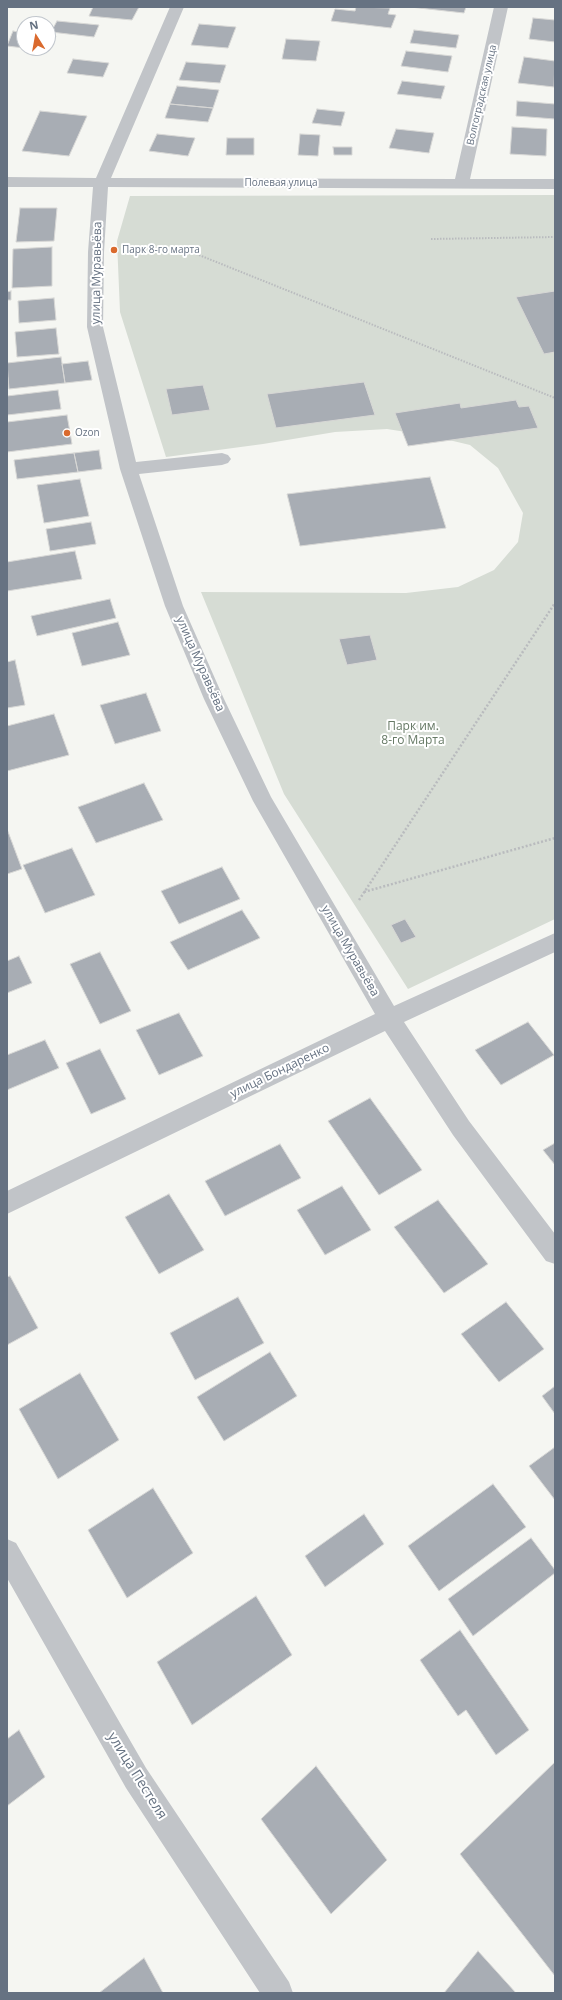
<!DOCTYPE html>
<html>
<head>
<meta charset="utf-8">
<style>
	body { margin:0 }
	#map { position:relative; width:562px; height:2000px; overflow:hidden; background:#f5f6f2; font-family:"Open Sans",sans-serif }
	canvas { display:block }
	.frame { position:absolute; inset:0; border:8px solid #667282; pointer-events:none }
	.north { position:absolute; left:16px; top:16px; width:40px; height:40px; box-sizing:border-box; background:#fff; border:1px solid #c2c7cd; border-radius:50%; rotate:349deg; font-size:11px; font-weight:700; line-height:16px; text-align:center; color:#667282 }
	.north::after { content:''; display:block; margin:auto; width:14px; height:18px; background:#da6a2e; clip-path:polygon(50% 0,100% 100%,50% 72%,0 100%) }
</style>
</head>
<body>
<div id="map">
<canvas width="562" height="2000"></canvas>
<div class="frame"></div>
<div class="north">N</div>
</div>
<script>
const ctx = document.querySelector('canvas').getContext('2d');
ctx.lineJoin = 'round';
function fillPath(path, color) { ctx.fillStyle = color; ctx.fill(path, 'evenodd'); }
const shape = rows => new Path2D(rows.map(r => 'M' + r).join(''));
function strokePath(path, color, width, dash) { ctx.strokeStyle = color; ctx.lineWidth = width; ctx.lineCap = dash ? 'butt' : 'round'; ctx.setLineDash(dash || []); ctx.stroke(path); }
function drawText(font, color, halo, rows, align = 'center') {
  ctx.font = font + ' "Open Sans",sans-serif'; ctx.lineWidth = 4; ctx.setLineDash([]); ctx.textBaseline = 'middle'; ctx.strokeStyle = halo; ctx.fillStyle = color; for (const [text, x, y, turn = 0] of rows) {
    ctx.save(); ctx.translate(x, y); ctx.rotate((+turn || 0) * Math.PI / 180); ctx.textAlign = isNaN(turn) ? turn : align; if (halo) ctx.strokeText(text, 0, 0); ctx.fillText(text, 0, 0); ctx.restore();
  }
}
const green = shape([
	[555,195,555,919,408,989,284,794,201,592,406,593,458,587,494,570,518,542,523,513,498,468,470,445,432,436,387,429,335,432,263,444,166,457,120,312,117,241,130,196]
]);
const building = shape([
	[93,7,139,7,132,20,89,16,93,7],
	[356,7,390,8,388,14,396,15,391,28,331,21,335,9,355,11,356,7],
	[410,7,466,7,464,13,410,7],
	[533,18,555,20,555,42,529,39,533,18],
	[57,21,99,25,94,37,51,32,57,21],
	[199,24,236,27,228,48,191,45,199,24],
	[414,30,459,35,456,48,410,43,414,30],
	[13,31,24,33,24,48,7,46,13,31],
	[48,35,56,36,49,51,27,48,48,48,48,35],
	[286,39,320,41,316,61,282,59,286,39],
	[406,51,452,56,448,72,401,66,406,51],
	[524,57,555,61,554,87,518,83,524,57],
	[73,59,109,63,103,77,67,73,73,59],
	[186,62,226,65,220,83,179,80,186,62],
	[402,81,445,86,441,99,397,94,402,81],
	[177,86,219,90,213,108,170,104,177,86],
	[517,101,555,104,555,119,516,116,517,101],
	[170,104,213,108,208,122,165,118,170,104],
	[317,109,345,112,341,126,312,123,317,109],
	[40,111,87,116,69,156,22,151,40,111],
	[512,127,547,129,546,156,510,154,512,127],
	[396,129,434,133,429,153,389,148,396,129],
	[157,134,195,138,188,156,149,151,157,134],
	[300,134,320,135,318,156,298,155,300,134],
	[227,138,254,138,254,155,226,155,227,138],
	[333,147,352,147,352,155,334,155,333,147],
	[20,208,57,208,54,241,16,242,20,208],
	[52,247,52,286,12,288,13,249,52,247],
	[11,291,11,300,7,300,7,292,11,291],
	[555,291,555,352,544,354,516,297,555,291],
	[54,298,56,320,19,323,18,301,54,298],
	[56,328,59,354,17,357,15,332,56,328],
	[61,357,65,383,9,389,7,363,61,357],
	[88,361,92,380,65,383,62,364,88,361],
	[364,382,375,415,276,428,267,394,364,382],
	[203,385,210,410,172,415,166,389,203,385],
	[58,390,61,409,7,415,7,396,58,390],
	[516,400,519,407,529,406,538,428,408,446,395,413,460,403,461,408,516,400],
	[67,415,72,444,7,452,7,422,67,415],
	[99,450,102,469,78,472,74,453,99,450],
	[74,453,78,472,17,479,14,460,74,453],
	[430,477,446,528,300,546,287,494,430,477],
	[80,479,89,516,44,523,37,485,80,479],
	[91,522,96,544,50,551,46,529,91,522],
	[75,551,82,579,7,591,7,562,75,551],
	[110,599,116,618,37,636,31,616,110,599],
	[118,622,130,655,82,666,72,633,118,622],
	[370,635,377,660,347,665,339,639,370,635],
	[15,660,25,705,7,708,7,662,15,660],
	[146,693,161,731,115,744,100,705,146,693],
	[54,714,69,755,7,771,7,726,54,714],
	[144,783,163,820,96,843,78,807,144,783],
	[7,829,22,869,7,874,7,829],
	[72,848,95,895,45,913,23,865,72,848],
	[222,867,240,899,179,924,161,891,222,867],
	[242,910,260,938,188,970,170,942,242,910],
	[405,919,416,937,401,943,391,925,405,919],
	[100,952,131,1011,100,1024,70,964,100,952],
	[19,956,32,983,7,993,7,961,19,956],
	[179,1013,203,1056,159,1075,136,1030,179,1013],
	[528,1022,554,1055,501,1085,475,1050,528,1022],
	[45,1040,59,1068,7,1090,7,1055,45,1040],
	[100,1049,126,1099,91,1114,66,1063,100,1049],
	[370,1098,422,1170,379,1195,328,1121,370,1098],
	[555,1143,555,1165,543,1150,555,1143],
	[280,1144,301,1178,225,1216,205,1181,280,1144],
	[342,1186,371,1230,325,1255,297,1210,342,1186],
	[169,1194,204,1250,159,1274,125,1217,169,1194],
	[438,1200,488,1264,444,1293,394,1227,438,1200],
	[10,1276,38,1328,7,1345,7,1277,10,1276],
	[238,1297,264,1343,195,1380,170,1333,238,1297],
	[506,1302,544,1349,499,1382,461,1334,506,1302],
	[270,1352,297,1396,224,1441,197,1397,270,1352],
	[80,1373,119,1440,58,1479,19,1409,80,1373],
	[555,1386,555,1414,542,1396,555,1386],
	[555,1447,555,1500,529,1466,555,1447],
	[493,1484,526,1527,439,1591,408,1546,493,1484],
	[153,1488,193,1553,127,1598,88,1530,153,1488],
	[364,1514,384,1544,325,1587,305,1556,364,1514],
	[531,1538,555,1570,555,1573,473,1636,448,1599,531,1538],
	[256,1596,292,1655,192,1725,157,1662,256,1596],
	[460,1630,529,1730,496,1755,466,1710,458,1716,420,1660,460,1630],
	[19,1730,45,1777,7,1806,7,1739,19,1730],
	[555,1762,555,1976,460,1854,555,1762],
	[316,1766,387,1860,331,1914,261,1819,316,1766],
	[478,1951,516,1993,444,1993,478,1951],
	[144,1958,163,1993,99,1993,144,1958]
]);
const pathFar1 = shape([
	[431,239,555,237],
	[128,246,189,251,555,398]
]);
const path = shape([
	[364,892,555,838],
	[359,900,555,603]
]);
const minor = shape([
	[170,7,184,7,111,178,455,179,494,7,508,7,470,179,555,179,555,189,108,187,104,252,103,327,136,462,222,453,228,455,231,459,228,463,222,465,139,474,183,606,224,699,271,797,394,1006,555,933,555,952,404,1022,469,1121,555,1234,555,1264,546,1261,453,1135,385,1031,7,1214,7,1191,375,1014,253,801,204,699,165,606,120,469,87,327,88,252,93,187,7,187,7,177,96,178,170,7],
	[7,1539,16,1543,146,1768,289,1982,293,1993,260,1993,126,1788,7,1578,7,1539]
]);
const markers = [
	[114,250,4,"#da6a2e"],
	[67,433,4,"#da6a2e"]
];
const farStreetnames = [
	["Волгоградская улица",482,95,-77],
	["Полевая улица",281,183]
];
const farPoinames = [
	["Парк 8-го марта",122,250],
	["Ozon",75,433]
];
const streetNames = [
	["улица Муравьёва",97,273,-89],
	["улица Муравьёва",200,664,66],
	["улица Муравьёва",350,951,60],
	["улица Бондаренко",280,1071,-26]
];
const parkNames = [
	["Парк им.",413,727],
	["8-го Марта",413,741]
];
const nearStreetnames = [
	["улица Пестеля",137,1776,58]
];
fillPath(green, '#d6dcd4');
fillPath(building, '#a8adb4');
strokePath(building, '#d7d7d5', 1);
strokePath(pathFar1, '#b9bbbe', 2, [1.5, 1.5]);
strokePath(path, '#b9bbbe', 2.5, [2, 2]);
fillPath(minor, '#c1c4c8');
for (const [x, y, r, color] of markers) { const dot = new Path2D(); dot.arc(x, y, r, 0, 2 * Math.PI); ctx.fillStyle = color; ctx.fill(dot); strokePath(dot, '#fff', 1.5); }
drawText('10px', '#667282', '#fff', farStreetnames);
drawText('10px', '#667282', '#fff', farPoinames, 'left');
drawText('12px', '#667282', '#fff', streetNames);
drawText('12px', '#667965', '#fff', parkNames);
drawText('14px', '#667282', '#fff', nearStreetnames);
</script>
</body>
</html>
